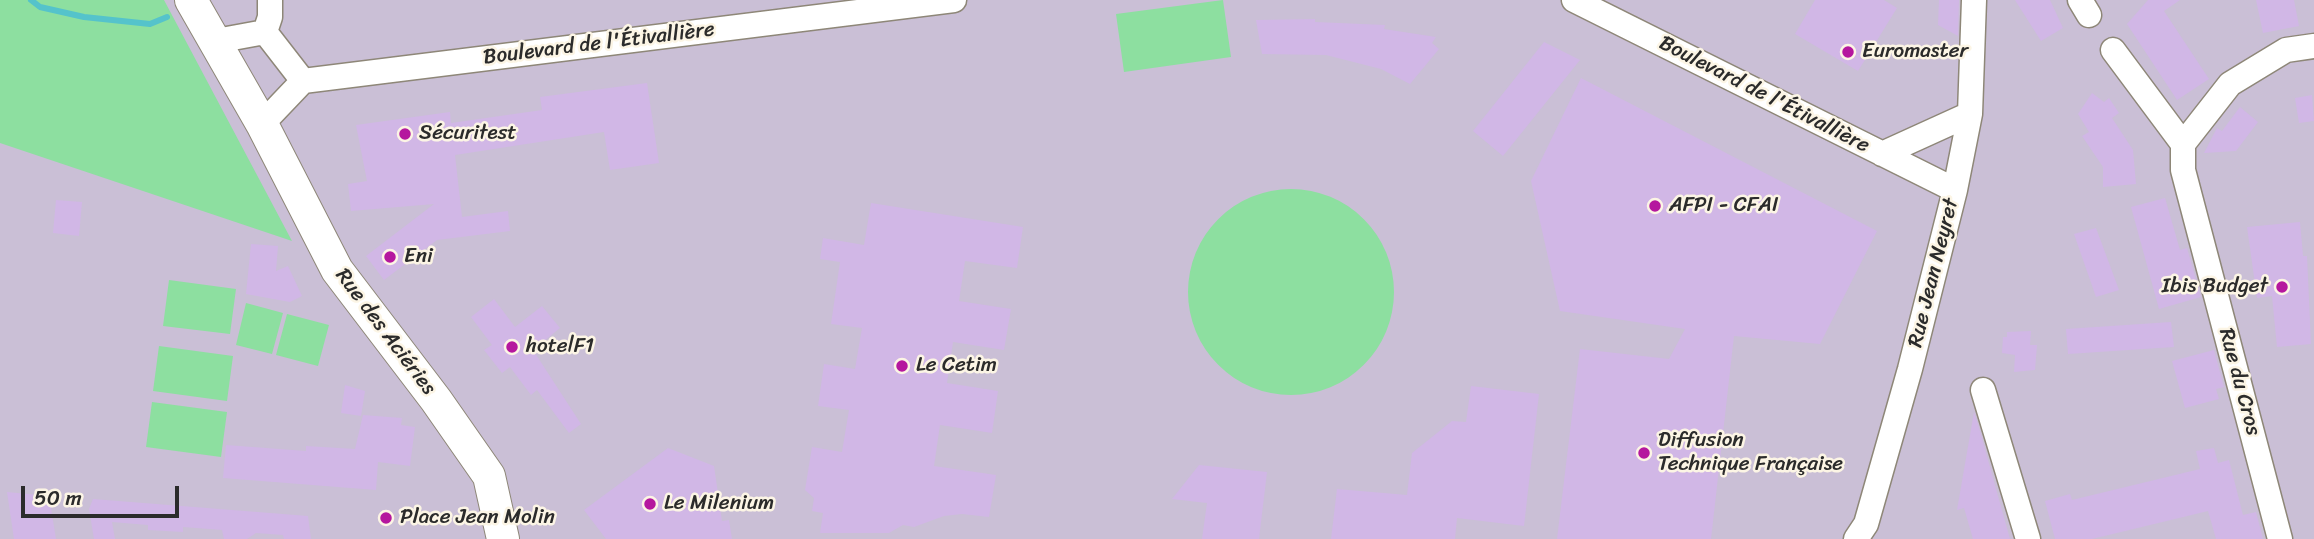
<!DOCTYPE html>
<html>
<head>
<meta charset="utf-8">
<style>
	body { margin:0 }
	#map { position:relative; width:2314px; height:539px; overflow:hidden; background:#f1e3c6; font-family:Sriracha,sans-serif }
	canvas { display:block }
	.scale { position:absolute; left:21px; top:486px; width:158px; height:32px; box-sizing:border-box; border:4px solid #2b2b2b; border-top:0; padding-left:9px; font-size:21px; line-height:24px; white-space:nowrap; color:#2b2b2b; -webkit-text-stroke:5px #fcf5e5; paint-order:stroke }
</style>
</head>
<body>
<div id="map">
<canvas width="2314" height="539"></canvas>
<div class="scale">50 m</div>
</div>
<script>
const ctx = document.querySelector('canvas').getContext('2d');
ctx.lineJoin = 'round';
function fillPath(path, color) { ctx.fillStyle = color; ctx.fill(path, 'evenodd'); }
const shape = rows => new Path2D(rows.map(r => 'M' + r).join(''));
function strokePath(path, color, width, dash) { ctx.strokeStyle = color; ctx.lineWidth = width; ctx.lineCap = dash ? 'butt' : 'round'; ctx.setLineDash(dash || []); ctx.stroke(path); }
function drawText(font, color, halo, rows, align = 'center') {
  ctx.font = font + ' Sriracha,sans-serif'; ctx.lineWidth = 5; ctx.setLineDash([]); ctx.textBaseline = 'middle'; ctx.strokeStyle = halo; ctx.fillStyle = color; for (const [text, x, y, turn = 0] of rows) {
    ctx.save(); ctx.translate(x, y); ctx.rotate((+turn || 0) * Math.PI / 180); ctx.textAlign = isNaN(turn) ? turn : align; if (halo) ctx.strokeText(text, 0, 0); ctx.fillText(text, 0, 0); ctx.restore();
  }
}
const industrial = shape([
	[0,0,2314,0,2314,539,0,539]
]);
const green = shape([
	[0,0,164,0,292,241,0,143],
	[1223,0,1231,57,1124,72,1116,14],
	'1188 292a103 103 0 1 1 206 0a103 103 0 1 1-206 0Z',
	[169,280,236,289,230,334,163,326],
	[246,303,283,313,272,354,236,345],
	[287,314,329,325,318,366,276,355],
	[159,346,233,356,227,401,153,391],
	[152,402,227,412,221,457,146,447]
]);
const stream = shape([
	[31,0,40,7,84,17,150,24,167,17]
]);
const building = shape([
	[1815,0,1884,0,1897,8,1858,71,1795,34],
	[1939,0,1959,0,1958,36,1938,25],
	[2015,0,2050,0,2063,28,2041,41],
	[2148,0,2180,0,2164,11,2209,79,2177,100,2127,24],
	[2256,0,2294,0,2299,26,2263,33],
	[1315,19,1315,22,1385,25,1384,29,1436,37,1432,43,1439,49,1410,84,1381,69,1326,55,1262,54,1256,20],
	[1544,42,1580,60,1503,156,1473,131],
	[1581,78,1877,231,1820,344,1734,336,1711,539,1557,539,1580,349,1669,359,1685,329,1560,311,1531,181],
	[647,83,659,163,610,170,604,132,455,155,462,217,508,211,510,231,437,240,384,280,366,256,434,204,351,211,348,184,367,181,356,125,450,112,451,123,542,110,540,97],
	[2092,93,2104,102,2109,98,2119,113,2112,118,2133,150,2136,184,2103,187,2103,167,2082,136,2089,132,2078,114],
	[2312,95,2314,121,2299,123,2295,98],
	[2240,107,2258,122,2236,151,2204,153,2217,128,2222,131],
	[2165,198,2180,250,2187,248,2201,297,2159,309,2131,207],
	[56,200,82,202,79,236,53,233],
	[871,203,1023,227,1017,268,965,261,959,301,1011,309,1004,350,953,342,947,383,998,391,992,433,940,425,934,466,996,475,989,517,962,514,944,516,914,527,903,525,889,533,820,533,823,513,812,511,814,498,805,490,812,447,842,452,849,410,818,406,824,364,855,369,862,328,831,324,840,262,820,259,823,238,864,245],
	[2300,222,2303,256,2307,256,2311,344,2277,347,2272,296,2257,298,2247,227],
	[2096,228,2119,290,2096,297,2074,234],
	[251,244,278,246,276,271,288,266,302,296,290,302,246,294],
	[494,299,515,327,542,306,560,328,533,350,581,424,569,433,537,390,531,395,510,367,502,373,484,350,492,345,471,317],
	[2171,322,2174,347,2068,354,2066,329],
	[2031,331,2030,345,2037,345,2035,370,2014,372,2015,355,2002,353,2003,337,2007,337,2007,332],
	[2214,350,2224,387,2216,389,2219,399,2185,408,2172,361],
	[345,385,365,391,361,416,341,413],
	[1471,386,1539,394,1524,526,1457,518,1455,539,1331,539,1337,489,1407,495,1412,453,1452,421,1466,422],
	[1974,412,1978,424,2010,539,1973,539,1964,508,1957,510],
	[363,415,402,418,401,425,415,427,410,466,378,462,376,490,223,478,226,445,306,451,306,446,355,449],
	[668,448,714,466,722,521,729,520,732,539,606,539,584,510],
	[2214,448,2218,463,2229,460,2243,515,2256,512,2263,539,2216,539,2208,511,2092,539,2055,539,2045,501,2070,494,2072,500,2200,469,2196,451],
	[1199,465,1267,472,1259,539,1202,539,1207,503,1172,499],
	[7,492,49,496,56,539,14,539],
	[93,499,308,516,311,539,284,539,283,535,256,533,247,539,224,539,222,530,183,527,183,532,148,530,148,525,112,522,115,539,94,539,89,509]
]);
const minor = shape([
	[1574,0,1955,190],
	[2080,0,2089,15],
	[265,32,303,81],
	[265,32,270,17,270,0],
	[216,41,265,32],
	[2113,50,2183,144],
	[262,124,303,81,954,0],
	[2183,144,2183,170,2280,539],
	[2183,144,2230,84,2286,50,2314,46],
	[1882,154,1970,114],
	[1983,390,2028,539],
	[1856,539,1866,524,1910,369,1955,190,1970,114,1974,0]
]);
const tertiary = shape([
	[191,0,262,124,337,270,436,400,489,476,503,539]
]);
const markers = [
	[1848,52,7,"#b5179e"],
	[405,134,7,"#b5179e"],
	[1655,206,7,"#b5179e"],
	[390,257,7,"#b5179e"],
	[2282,287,7,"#b5179e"],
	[512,347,7,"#b5179e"],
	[902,366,7,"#b5179e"],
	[1644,453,7,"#b5179e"],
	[650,504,7,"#b5179e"],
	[386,518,7,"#b5179e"]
];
const streetNames = [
	["Boulevard de l'Étivallière",599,44,-7],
	["Boulevard de l'Étivallière",1764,95,27],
	["Rue Jean Neyret",1934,273,-76],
	["Rue des Aciéries",385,332,53],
	["Rue du Cros",2239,382,75]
];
const poiNames = [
	["Euromaster",1862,52],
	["Sécuritest",419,134],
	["AFPI - CFAI",1669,206],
	["Eni",404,257],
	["Ibis Budget",2268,287,"right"],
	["hotelF1",526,347],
	["Le Cetim",916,366],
	["Diffusion",1658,441],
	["Technique Française",1658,465],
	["Le Milenium",664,504],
	["Place Jean Molin",400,518]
];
fillPath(industrial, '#cabfd6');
fillPath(green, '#8ddfa0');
strokePath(stream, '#55c3cb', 6);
fillPath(building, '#d1b7e6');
strokePath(minor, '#8e8778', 27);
strokePath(tertiary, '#8e8778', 34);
strokePath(minor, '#fff', 24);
strokePath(tertiary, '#fff', 32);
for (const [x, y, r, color] of markers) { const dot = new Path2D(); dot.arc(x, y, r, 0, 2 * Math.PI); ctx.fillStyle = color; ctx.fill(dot); strokePath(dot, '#fcf5e5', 2.5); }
drawText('21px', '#2b2b2b', '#fcf5e5', streetNames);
drawText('21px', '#2b2b2b', '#fcf5e5', poiNames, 'left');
</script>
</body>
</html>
